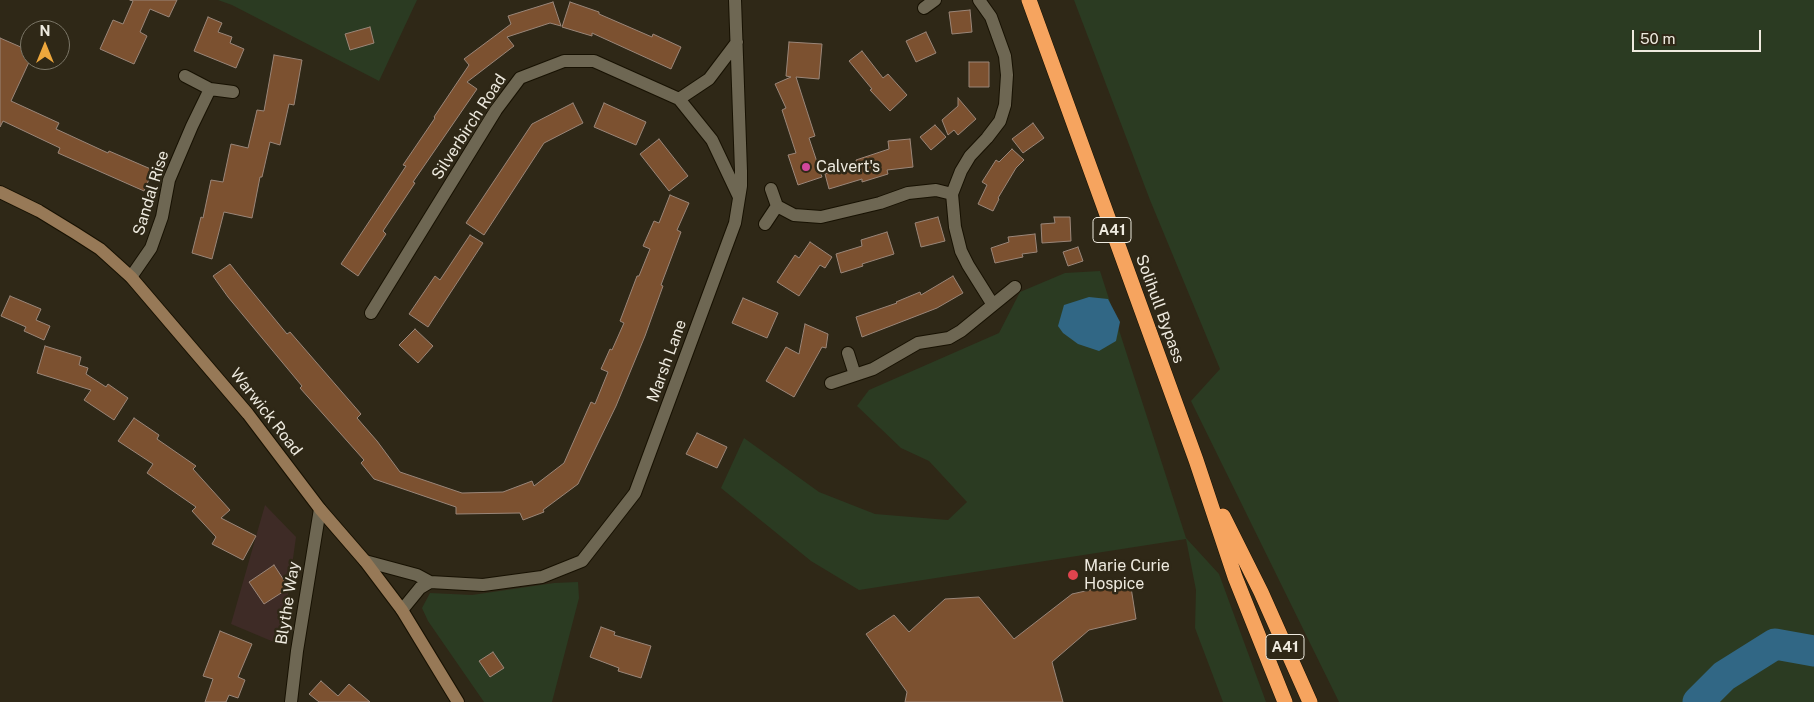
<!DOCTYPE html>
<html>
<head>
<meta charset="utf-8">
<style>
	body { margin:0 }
	#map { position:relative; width:1814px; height:702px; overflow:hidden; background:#2f2817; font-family:"Public Sans",sans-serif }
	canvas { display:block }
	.north { position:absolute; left:20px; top:20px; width:50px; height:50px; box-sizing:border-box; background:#2f2817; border:1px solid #7b7667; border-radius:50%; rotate:0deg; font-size:14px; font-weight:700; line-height:20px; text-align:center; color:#eeeadf }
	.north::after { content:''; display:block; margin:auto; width:18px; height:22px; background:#eea73c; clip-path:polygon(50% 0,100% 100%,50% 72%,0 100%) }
	.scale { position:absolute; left:1632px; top:30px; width:129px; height:22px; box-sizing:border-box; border:2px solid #eeeadf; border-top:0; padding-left:6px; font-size:15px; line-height:18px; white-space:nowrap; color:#eeeadf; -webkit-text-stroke:4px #2f2817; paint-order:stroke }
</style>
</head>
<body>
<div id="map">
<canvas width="1814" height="702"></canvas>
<div class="north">N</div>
<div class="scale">50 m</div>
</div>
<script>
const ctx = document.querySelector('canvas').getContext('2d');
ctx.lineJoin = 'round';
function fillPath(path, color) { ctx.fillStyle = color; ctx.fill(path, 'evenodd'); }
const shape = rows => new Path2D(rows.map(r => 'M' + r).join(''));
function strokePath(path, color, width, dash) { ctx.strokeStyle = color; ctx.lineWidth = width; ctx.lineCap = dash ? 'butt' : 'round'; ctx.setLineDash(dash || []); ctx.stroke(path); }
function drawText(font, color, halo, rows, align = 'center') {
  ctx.font = font + ' "Public Sans",sans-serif'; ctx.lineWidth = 5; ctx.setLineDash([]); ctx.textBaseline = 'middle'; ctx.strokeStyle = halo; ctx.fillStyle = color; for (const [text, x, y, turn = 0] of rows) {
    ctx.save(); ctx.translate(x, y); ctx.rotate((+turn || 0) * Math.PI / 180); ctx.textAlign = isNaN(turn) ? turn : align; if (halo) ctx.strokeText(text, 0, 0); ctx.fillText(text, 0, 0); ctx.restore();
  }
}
const commercial = shape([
	[265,505,296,537,281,645,231,624]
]);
const green = shape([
	[218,0,417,0,379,81,232,5],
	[1074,0,1814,0,1814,702,1339,702,1191,401,1220,369,1150,200],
	[1100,271,1186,538,1219,574,1266,702,1223,702,1195,628,1196,590,1186,539,859,590,811,561,721,488,744,438,819,492,875,514,948,520,967,502,929,461,901,448,857,406,869,390,999,333,1020,292,1065,273],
	[578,582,579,598,552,702,484,702,428,621,422,608,430,593,472,595,554,583]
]);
const water = shape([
	[1089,297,1108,299,1120,322,1116,341,1099,351,1078,344,1063,333,1058,326,1064,305]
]);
const river = shape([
	[1698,702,1724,676,1775,644,1814,651]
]);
const building = shape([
	[130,0,177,0,169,17,150,9,140,32,147,36,134,64,100,49,113,20,123,24,133,1,130,0],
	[553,2,561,26,550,23,507,37,514,46,467,82,477,89,413,182,415,183,383,231,386,234,358,276,341,264,406,166,403,165,435,118,434,117,469,65,464,59,511,24,508,16,553,2],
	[570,2,599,12,599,14,652,37,653,34,681,47,671,69,592,33,592,36,562,27,570,2],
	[970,10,972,32,952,34,949,12,970,10],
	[208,17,222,23,218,32,232,37,230,43,244,49,236,68,194,51,208,17],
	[370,27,374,43,350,50,345,34,370,27],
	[926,32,936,53,916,62,906,41,926,32],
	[0,38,30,51,30,60,11,101,59,123,56,129,108,153,109,151,153,170,144,191,58,153,60,148,3,121,0,127,0,38],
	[789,42,822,44,819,79,796,77,815,136,809,138,822,177,798,185,788,155,796,153,782,110,786,108,775,84,791,77,786,76,789,42],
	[862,51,883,78,888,74,907,95,890,111,870,90,872,89,849,61,862,51],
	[274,55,302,60,294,105,289,104,280,145,270,142,262,177,260,177,252,218,224,212,212,259,192,253,201,217,203,218,211,180,223,182,231,144,248,148,257,110,264,111,274,55],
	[969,62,989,62,989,87,969,87,969,62],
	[958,98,976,119,958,135,954,130,948,135,942,120,958,106,958,98],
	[573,103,583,123,544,143,484,235,466,223,532,124,573,103],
	[604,103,646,122,636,145,594,127,604,103],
	[1033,123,1044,138,1023,153,1012,139,1033,123],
	[935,125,946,137,931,150,920,137,935,125],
	[659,139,688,176,669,191,640,154,659,139],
	[910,139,913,167,887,170,888,174,862,182,862,179,829,189,825,174,857,164,856,160,889,149,888,141,910,139],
	[1012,149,1024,160,1016,168,998,198,999,199,993,211,978,204,987,185,982,182,996,160,999,162,1012,149],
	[670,195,689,203,677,230,681,232,661,285,663,286,645,336,616,406,578,484,543,510,544,512,523,520,520,513,456,514,456,507,374,479,361,463,364,460,300,388,302,386,228,297,213,276,230,264,245,283,287,334,290,332,361,414,357,418,377,441,400,472,462,493,503,492,532,481,534,486,564,463,591,402,595,404,608,372,601,369,610,349,612,350,624,323,620,321,637,276,639,276,650,249,643,246,654,221,659,223,670,195],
	[938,217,945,241,921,247,915,223,938,217],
	[1054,217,1070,217,1071,241,1042,243,1041,224,1055,223,1054,217],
	[887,232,894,254,862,264,863,266,841,273,836,254,862,246,861,240,887,232],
	[1035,234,1037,252,1022,254,1023,257,995,263,991,248,1009,242,1008,237,1035,234],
	[470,235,483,243,428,327,409,314,435,276,440,280,470,235],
	[810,242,832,257,825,268,820,265,799,296,777,282,795,255,799,258,810,242],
	[1078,247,1083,261,1068,266,1063,252,1078,247],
	[953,276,963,293,937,308,862,337,856,317,897,303,896,302,920,292,921,295,953,276],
	[10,296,41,309,36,320,50,326,44,340,24,331,26,327,1,316,10,296],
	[743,298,778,313,767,338,732,323,743,298],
	[805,324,828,334,826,348,822,347,794,397,766,381,786,347,799,354,805,324],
	[415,329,433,346,418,363,399,345,415,329],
	[45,346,81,357,79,365,88,368,86,374,106,387,108,384,128,398,114,420,84,400,91,390,37,373,45,346],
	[134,418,159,435,157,439,196,466,193,469,230,510,221,518,256,536,243,560,212,544,216,537,192,511,196,507,147,473,153,464,118,441,134,418],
	[697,433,727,447,717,468,686,454,697,433],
	[274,565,289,588,264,604,249,582,274,565],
	[1130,581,1136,619,1089,630,1052,662,1063,702,905,702,907,692,866,634,894,615,909,632,945,599,979,597,1014,639,1072,594,1130,581],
	[601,627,615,632,614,635,651,646,641,678,618,671,619,668,590,657,601,627],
	[220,631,252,644,238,677,245,680,238,698,229,695,226,702,205,702,213,679,203,676,220,631],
	[493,652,504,668,490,677,479,661,493,652],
	[321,681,338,696,349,684,370,702,319,702,309,694,321,681]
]);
const street = shape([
	[979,0,991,17,1005,56,1007,75,1005,105,1000,121,987,138,970,156,961,171,952,194,955,227,961,251,968,265,993,305],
	[924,8,935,0],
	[185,76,210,89,233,92],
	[679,99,709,79,737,42],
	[771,189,777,206,794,215,821,217,880,203,908,193,936,190,952,194],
	[765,224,777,206],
	[131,277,151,248,162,217,169,180,192,126,210,89],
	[371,313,496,110,520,78,564,61,594,61,679,99,712,140,739,197],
	[848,353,855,375],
	[831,383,873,369,918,343,949,338,961,331,1015,287],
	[365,561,417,575,430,582],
	[402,610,420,588,430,582,483,585,542,577,582,561,635,493,735,223,741,186,741,171,735,0],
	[291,702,297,651,320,509]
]);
const secondary = shape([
	[0,192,39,211,75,233,100,249,131,277,248,414,320,509,365,561,402,610,458,702]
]);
const highway = shape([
	[1029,0,1196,460,1235,577,1285,702],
	[1223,516,1261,592,1310,702]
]);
const markers = [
	[806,167,5,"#d1479c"],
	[1073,575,6,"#e0444e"]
];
const shields = [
	[1112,230,38],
	[1285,647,38]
];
const shieldNames = [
	["A41",1112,230],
	["A41",1285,647]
];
const streetNames = [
	["Silverbirch Road",469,127,-57],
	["Sandal Rise",151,193,-73],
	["Solihull Bypass",1160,309,70],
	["Marsh Lane",667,361,-70],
	["Warwick Road",266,412,52],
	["Blythe Way",288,603,-81]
];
const poiNames = [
	["Calvert's",816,167],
	["Marie Curie",1084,566],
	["Hospice",1084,584]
];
fillPath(commercial, '#3e2b26');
fillPath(green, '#2b3b22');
fillPath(water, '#316785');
strokePath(river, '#316785', 31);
fillPath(building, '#7c5130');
strokePath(building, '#9a8679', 1);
strokePath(street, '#171102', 14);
strokePath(secondary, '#171102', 14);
strokePath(highway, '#171102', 16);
strokePath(street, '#6e6753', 12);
strokePath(secondary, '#977957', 12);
strokePath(highway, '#f6a45f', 15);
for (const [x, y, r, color] of markers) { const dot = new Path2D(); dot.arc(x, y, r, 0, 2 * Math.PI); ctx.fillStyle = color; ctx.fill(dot); strokePath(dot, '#2f2817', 2); }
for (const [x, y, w] of shields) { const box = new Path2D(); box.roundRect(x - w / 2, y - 12.5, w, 25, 4); ctx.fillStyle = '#2f2817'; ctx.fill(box); strokePath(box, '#eeeadf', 1); }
drawText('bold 15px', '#eeeadf', null, shieldNames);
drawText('16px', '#eeeadf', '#2f2817', streetNames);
drawText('16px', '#eeeadf', '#2f2817', poiNames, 'left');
</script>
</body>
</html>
